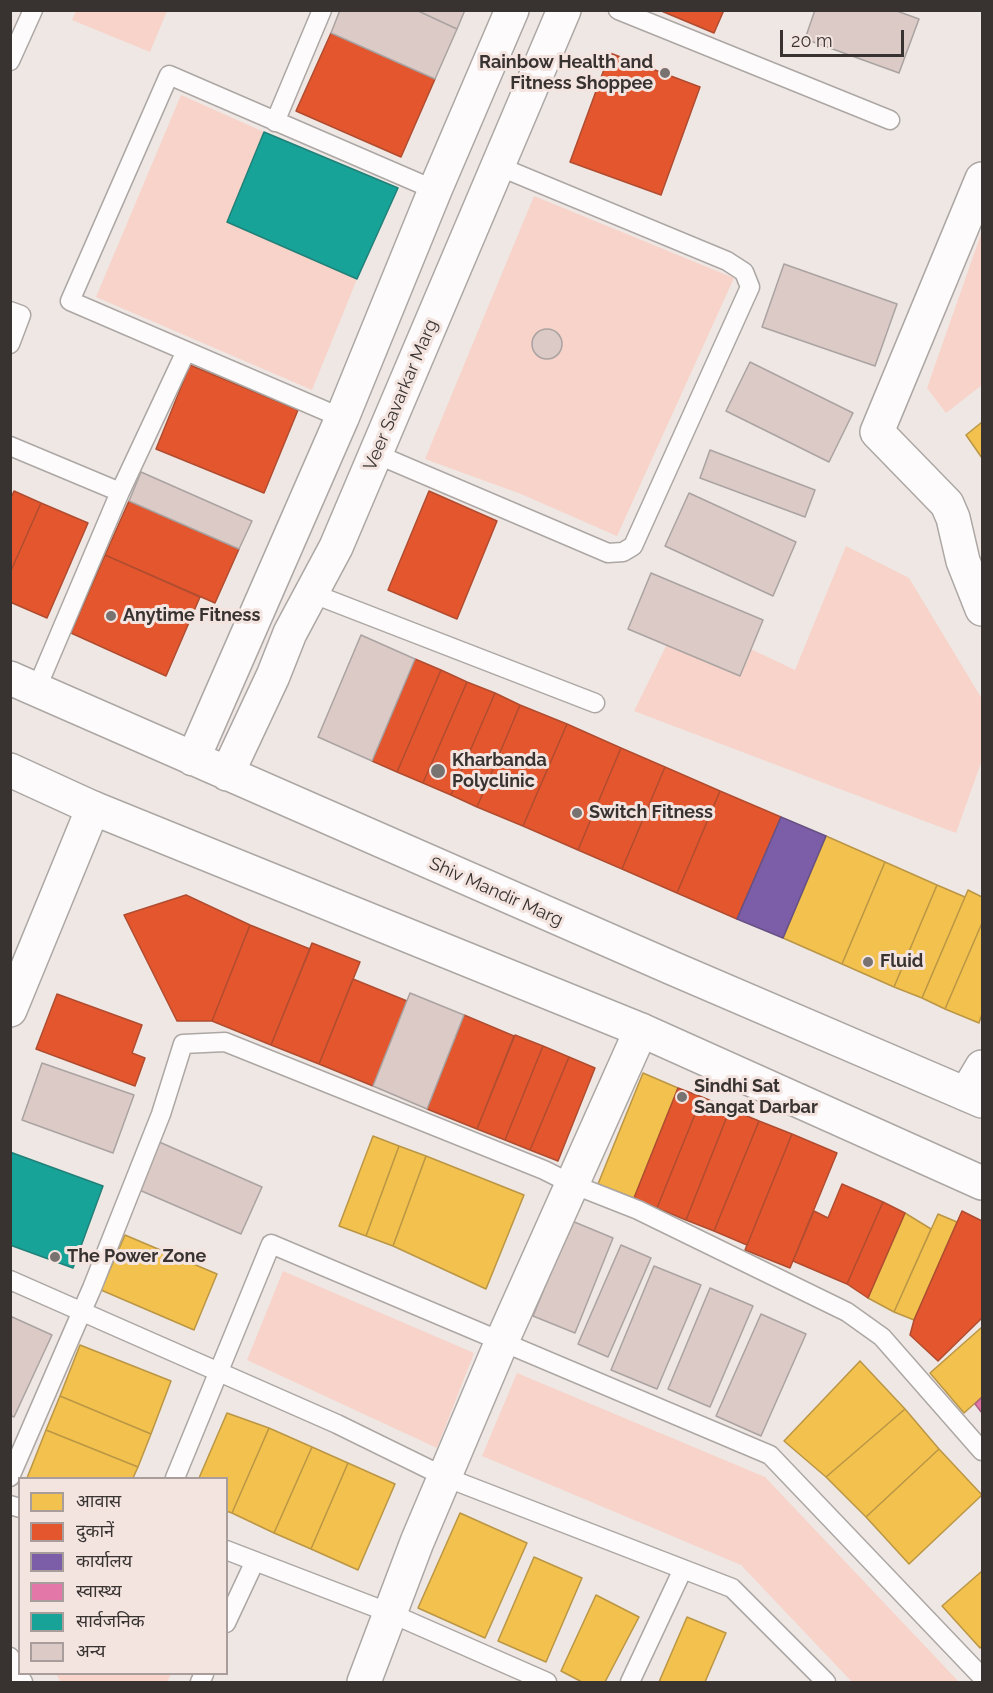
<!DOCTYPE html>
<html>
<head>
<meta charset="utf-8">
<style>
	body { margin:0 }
	#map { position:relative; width:993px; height:1693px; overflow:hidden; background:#efe7e4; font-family:Raleway,"Noto Sans Devanagari",sans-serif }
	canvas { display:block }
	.frame { position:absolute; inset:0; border:12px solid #383331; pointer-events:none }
	.legend { position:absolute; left:18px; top:1477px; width:210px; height:198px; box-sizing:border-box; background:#f3e4e0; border:2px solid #a89d9a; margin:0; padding:8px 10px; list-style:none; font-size:18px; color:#383331 }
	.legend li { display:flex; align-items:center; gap:12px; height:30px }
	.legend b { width:30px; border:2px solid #a89d9a }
	.scale { position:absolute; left:780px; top:30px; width:124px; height:27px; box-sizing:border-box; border:3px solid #383331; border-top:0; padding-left:8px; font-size:18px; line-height:21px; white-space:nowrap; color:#383331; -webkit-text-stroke:4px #f3e4e0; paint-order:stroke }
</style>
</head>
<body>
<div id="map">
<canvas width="993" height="1693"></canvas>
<div class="frame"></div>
<ul class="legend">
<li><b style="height:16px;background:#f2c14e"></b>आवास</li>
<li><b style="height:16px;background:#e4572e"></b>दुकानें</li>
<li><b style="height:16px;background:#7b5ea7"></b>कार्यालय</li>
<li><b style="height:16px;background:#e377a8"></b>स्वास्थ्य</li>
<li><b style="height:16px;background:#17a398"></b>सार्वजनिक</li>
<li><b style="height:16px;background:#dbcac5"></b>अन्य</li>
</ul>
<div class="scale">20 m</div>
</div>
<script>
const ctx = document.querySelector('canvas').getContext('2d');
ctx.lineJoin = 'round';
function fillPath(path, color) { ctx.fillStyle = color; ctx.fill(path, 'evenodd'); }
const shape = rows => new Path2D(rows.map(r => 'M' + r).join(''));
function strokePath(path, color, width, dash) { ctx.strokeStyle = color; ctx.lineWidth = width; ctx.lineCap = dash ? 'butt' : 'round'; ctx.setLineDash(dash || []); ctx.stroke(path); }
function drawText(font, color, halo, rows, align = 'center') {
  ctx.font = font + ' Raleway,sans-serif'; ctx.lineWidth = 6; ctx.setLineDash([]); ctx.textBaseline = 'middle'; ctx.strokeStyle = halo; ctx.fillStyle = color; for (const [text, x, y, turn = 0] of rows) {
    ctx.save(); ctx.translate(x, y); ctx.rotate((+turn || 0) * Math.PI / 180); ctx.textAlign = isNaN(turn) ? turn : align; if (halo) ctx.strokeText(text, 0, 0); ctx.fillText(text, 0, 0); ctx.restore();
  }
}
const green = shape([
	[76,11,76,10,167,11,150,52,72,20],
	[181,95,264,132,227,222,357,279,312,390,96,297],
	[534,196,734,278,617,536,521,494,425,459],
	[981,234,982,385,946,413,927,388],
	[846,546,909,578,982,699,982,760,956,833,634,711,681,616,795,670],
	[283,1271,474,1353,437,1448,247,1360],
	[517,1373,765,1477,959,1682,852,1682,741,1565,482,1456],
	[56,1674,171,1674,167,1682,61,1682]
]);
const homes = shape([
	[982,422,982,458,966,435,982,422],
	[826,836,885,862,842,964,783,938,826,836],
	[885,862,937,885,894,987,842,964,885,862],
	[937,885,965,897,922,998,894,987,937,885],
	[968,890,982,897,982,923,945,1009,922,998,968,890],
	[982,923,982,1014,979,1023,945,1009,982,923],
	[643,1073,678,1088,634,1198,598,1184,643,1073],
	[373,1136,399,1146,366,1236,339,1226,373,1136],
	[399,1146,426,1156,393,1246,366,1236,399,1146],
	[426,1156,524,1195,486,1289,393,1246,426,1156],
	[905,1213,931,1229,894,1312,868,1298,905,1213],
	[938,1214,957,1222,914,1320,894,1312,938,1214],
	[125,1235,217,1274,194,1330,101,1290,125,1235],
	[982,1327,982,1397,964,1413,930,1373,982,1327],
	[80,1345,171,1381,151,1434,60,1396,80,1345],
	[860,1361,905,1409,826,1477,784,1441,860,1361],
	[60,1396,151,1434,138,1467,46,1430,60,1396],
	[905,1409,939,1449,866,1517,826,1477,905,1409],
	[227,1413,269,1428,232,1513,226,1511,226,1478,199,1478,227,1413],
	[269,1428,312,1447,274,1533,232,1513,269,1428],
	[46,1430,138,1467,133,1478,27,1478,46,1430],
	[312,1447,348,1463,311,1549,274,1533,312,1447],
	[939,1449,982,1495,909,1564,866,1517,939,1449],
	[348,1463,395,1484,358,1570,311,1549,348,1463],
	[460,1513,527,1543,485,1638,418,1608,460,1513],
	[534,1557,582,1578,546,1662,498,1641,534,1557],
	[982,1571,982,1646,980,1648,942,1606,982,1571],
	[596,1595,639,1617,605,1682,582,1682,561,1671,596,1595],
	[687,1617,726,1633,705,1682,659,1682,687,1617]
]);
const shops = shape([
	[659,10,724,10,714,33,659,10],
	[331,33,435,79,401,157,296,111,331,33],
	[610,53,700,87,661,195,570,162,610,53],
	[190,365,298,410,264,493,156,449,190,365],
	[14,491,41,503,10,573,10,500,14,491],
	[429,491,497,521,457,619,388,590,429,491],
	[129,501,239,549,215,603,105,555,129,501],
	[41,503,88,523,47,618,10,602,10,573,41,503],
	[105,555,200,597,166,676,71,633,105,555],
	[415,659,441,670,397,772,372,761,415,659],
	[441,670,467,682,423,783,397,772,441,670],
	[467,682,495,693,451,795,423,783,467,682],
	[495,693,520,705,477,807,451,795,495,693],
	[520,705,567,724,523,826,477,807,520,705],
	[567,724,621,748,578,850,523,826,567,724],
	[621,748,665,767,622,869,578,850,621,748],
	[665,767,720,791,677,893,622,869,665,767],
	[720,791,781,817,737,919,677,893,720,791],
	[186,895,250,925,212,1021,177,1021,124,915,186,895],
	[250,925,310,949,271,1045,212,1021,250,925],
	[312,943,360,962,319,1064,271,1045,312,943],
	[353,979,407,1001,373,1086,319,1064,353,979],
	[57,994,142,1025,132,1053,145,1058,135,1086,36,1049,57,994],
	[464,1015,514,1036,477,1129,427,1109,464,1015],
	[515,1035,543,1046,505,1140,477,1129,515,1035],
	[543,1046,569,1057,530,1150,505,1140,543,1046],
	[569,1057,595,1068,558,1161,530,1150,569,1057],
	[678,1088,702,1097,657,1208,634,1198,678,1088],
	[702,1097,730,1109,686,1220,657,1208,702,1097],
	[730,1109,759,1121,714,1231,686,1220,730,1109],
	[759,1121,792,1134,747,1245,714,1231,759,1121],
	[792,1134,837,1153,790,1268,745,1250,792,1134],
	[842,1184,883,1202,847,1284,793,1261,814,1211,828,1218,842,1184],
	[883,1202,905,1213,868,1298,847,1284,883,1202],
	[962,1211,982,1221,982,1318,938,1361,910,1335,914,1320,962,1211]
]);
const offices = shape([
	[781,817,826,836,783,938,737,919,781,817]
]);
const health = shape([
	[982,1397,982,1413,975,1404,982,1397]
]);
const public = shape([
	[264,132,398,188,357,279,227,222,264,132],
	[10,1152,103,1186,73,1268,10,1245,10,1152]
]);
const building = shape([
	[340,10,416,10,457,29,435,79,331,33,340,10],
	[416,10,465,10,457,29,416,10],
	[815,10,894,10,919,19,899,73,805,39,815,10],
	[784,264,897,304,875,366,762,327,784,264],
	'532 344a15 15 0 1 1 30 0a15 15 0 1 1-30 0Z',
	[750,362,853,413,829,462,726,411,750,362],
	[710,450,815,490,805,517,700,478,710,450],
	[141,472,252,521,239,549,129,501,141,472],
	[689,493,796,542,773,596,665,546,689,493],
	[651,573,763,620,740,676,628,629,651,573],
	[361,635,415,659,372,761,318,737,361,635],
	[410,993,464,1015,427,1109,373,1086,410,993],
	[42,1063,134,1095,113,1153,22,1120,42,1063],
	[157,1141,262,1187,241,1234,137,1189,157,1141],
	[572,1221,613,1238,575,1333,533,1316,572,1221],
	[621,1245,651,1258,608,1357,578,1344,621,1245],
	[654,1266,701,1285,657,1389,611,1370,654,1266],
	[710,1288,753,1306,710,1407,668,1389,710,1288],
	[761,1314,806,1334,761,1436,716,1416,761,1314],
	[10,1316,52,1335,14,1417,10,1415,10,1316]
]);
const service = shape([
	[618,10,890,120],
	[10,61,33,10],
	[275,122,322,10],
	[10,311,21,315,10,344],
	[342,418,70,301,169,75,435,190],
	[10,446,120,492],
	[376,454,608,553,623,552,633,546,750,287,744,272,727,261,498,166],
	[311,593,595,703],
	[36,690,120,492,186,351],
	[10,1280,337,1424,445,1477,732,1588,826,1682],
	[10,1477,92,1288,161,1114,183,1044,225,1042,544,1170,572,1184,638,1210,847,1312,882,1337,982,1451],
	[175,1478,271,1244,770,1455,982,1677],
	[10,1505,20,1508],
	[226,1550,390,1613,547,1682],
	[226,1623,255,1561],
	[10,1657,13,1667,23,1682],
	[200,1682,204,1674],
	[630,1682,683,1569]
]);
const minor = shape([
	[982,179,877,432,947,504,953,518,963,561,982,609],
	[10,1010,93,808],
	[966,1094,982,1067],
	[364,1682,417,1542,502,1341,641,1030]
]);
const tertiary = shape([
	[10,678,672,968,982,1101],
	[193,759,342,418,435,190,512,10],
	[10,770,93,808,641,1030,982,1183],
	[227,774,273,676,290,633,336,547,564,10]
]);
const markers = [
	[665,73,6,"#787270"],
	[111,616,6,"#787270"],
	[438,771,8,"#787270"],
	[577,813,6,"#787270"],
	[868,962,6,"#787270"],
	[682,1097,6,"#787270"],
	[55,1257,6,"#787270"]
];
const poiNames = [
	["Rainbow Health and",653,63,"right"],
	["Fitness Shoppee",653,84,"right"],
	["Anytime Fitness",123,616],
	["Kharbanda",452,761],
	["Polyclinic",452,782],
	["Switch Fitness",589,813],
	["Fluid",880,962],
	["Sindhi Sat",694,1087],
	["Sangat Darbar",694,1108],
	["The Power Zone",67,1257]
];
const streetNames = [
	["Veer Savarkar Marg",401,395,-67],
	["Shiv Mandir Marg",496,892,24]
];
fillPath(green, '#f7d3c9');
fillPath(homes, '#f2c14e');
strokePath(homes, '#ba9645', 1.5);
fillPath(shops, '#e4572e');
strokePath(shops, '#b04c2f', 1.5);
fillPath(offices, '#7b5ea7');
strokePath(offices, '#675184', 1.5);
fillPath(health, '#e377a8');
strokePath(health, '#b06384', 1.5);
fillPath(public, '#17a398');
strokePath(public, '#218179', 1.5);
fillPath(building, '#dbcac5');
strokePath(building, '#aaa3a1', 1.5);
strokePath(service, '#aca7a4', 21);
strokePath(minor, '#aca7a4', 36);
strokePath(tertiary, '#aca7a4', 36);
strokePath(service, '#fdfbfb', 18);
strokePath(minor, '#fdfbfb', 33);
strokePath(tertiary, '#fdfbfb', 33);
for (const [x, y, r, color] of markers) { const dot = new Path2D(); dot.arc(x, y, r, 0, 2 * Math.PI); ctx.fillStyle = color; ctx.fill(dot); strokePath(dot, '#f3e4e0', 2); }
drawText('bold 18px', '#383331', '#f3e4e0', poiNames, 'left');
drawText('18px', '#383331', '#f3e4e0', streetNames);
</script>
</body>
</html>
